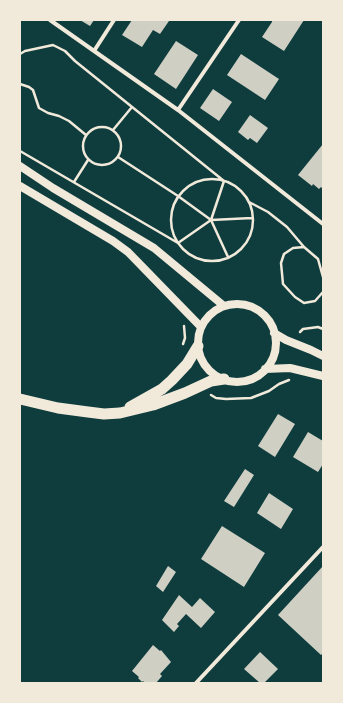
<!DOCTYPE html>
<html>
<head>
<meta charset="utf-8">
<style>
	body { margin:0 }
	#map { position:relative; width:343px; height:703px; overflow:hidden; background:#0f3d3e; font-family:"PT Sans",sans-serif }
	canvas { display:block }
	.frame { position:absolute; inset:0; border:21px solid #f1e9da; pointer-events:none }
</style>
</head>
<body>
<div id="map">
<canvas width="343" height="703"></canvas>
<div class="frame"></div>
</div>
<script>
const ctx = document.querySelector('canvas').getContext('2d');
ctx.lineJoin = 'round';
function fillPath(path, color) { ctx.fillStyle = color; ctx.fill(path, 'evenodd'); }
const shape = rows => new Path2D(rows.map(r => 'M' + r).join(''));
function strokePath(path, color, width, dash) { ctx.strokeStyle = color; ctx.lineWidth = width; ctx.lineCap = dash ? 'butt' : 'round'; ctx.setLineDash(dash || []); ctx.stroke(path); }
const building = shape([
	[80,20,94,20,90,26],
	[132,20,167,20,169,21,160,34,153,30,142,47,122,35],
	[272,20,304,20,284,51,262,37,272,22],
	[176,41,198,55,176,89,154,74],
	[241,54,279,79,265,100,227,75],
	[213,89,232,102,219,121,200,108],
	[250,115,268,128,257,143,250,138,248,140,238,132],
	[323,144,323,189,321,187,319,189,313,184,312,186,298,175],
	[278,414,295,424,275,457,258,446],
	[308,432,323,441,323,464,318,472,293,457],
	[245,469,254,475,234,507,224,501],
	[269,493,293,509,281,529,257,513],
	[222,526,265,553,244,587,201,559],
	[168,566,176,572,163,592,156,586],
	[323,566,323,653,321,655,278,615],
	[179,595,192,607,200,598,215,612,201,628,186,614,177,624,179,626,174,632,162,620],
	[153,645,160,651,161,650,171,662,160,674,162,676,156,683,145,683,143,681,142,682,138,678,139,677,132,671],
	[260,652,278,669,264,683,260,683,244,669]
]);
const path = shape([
	[20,54,25,51,53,45,65,51,75,61,224,181,211,220],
	[20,84,29,87,33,90,39,108,48,113,59,116,69,121,86,135],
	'83 146a19 19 0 1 1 38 0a19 19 0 1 1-38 0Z',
	[113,130,132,107],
	[20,151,178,243,211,220,252,218],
	[118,157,178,196,211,220,228,257],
	'171 220a41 41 0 1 1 82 0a41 41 0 1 1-82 0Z',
	[74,182,88,160],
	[249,202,268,212,287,227,304,247,293,248,284,254,281,263,283,284,295,297,304,303,315,301,323,292],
	[304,247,318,259,323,277],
	[300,332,303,329,318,327,323,329],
	[183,344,185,338,184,326],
	[211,395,216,398,226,399,251,398,269,391,279,384,289,380]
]);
const minor = shape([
	[50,20,178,110,323,224],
	[94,51,114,20],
	[178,110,239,20],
	[196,683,323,547]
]);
const secondary = shape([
	[20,166,53,188,154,248,224,306],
	[20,186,113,241,128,252,201,327],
	'198 343a39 39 0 1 1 78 0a39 39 0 1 1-78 0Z',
	[274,333,286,340,311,350,323,356],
	[265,369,290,368,323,376]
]);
const trunk = shape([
	[20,399,58,408,88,412,104,414,120,413,153,405,185,393,211,381,224,379],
	[130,407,162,389,172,380,187,364,198,346]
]);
fillPath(building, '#cfcfc3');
strokePath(path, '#f1e9da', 2.5);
strokePath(minor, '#f1e9da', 4);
strokePath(secondary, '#f1e9da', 8);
strokePath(trunk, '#f1e9da', 11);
</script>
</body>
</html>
